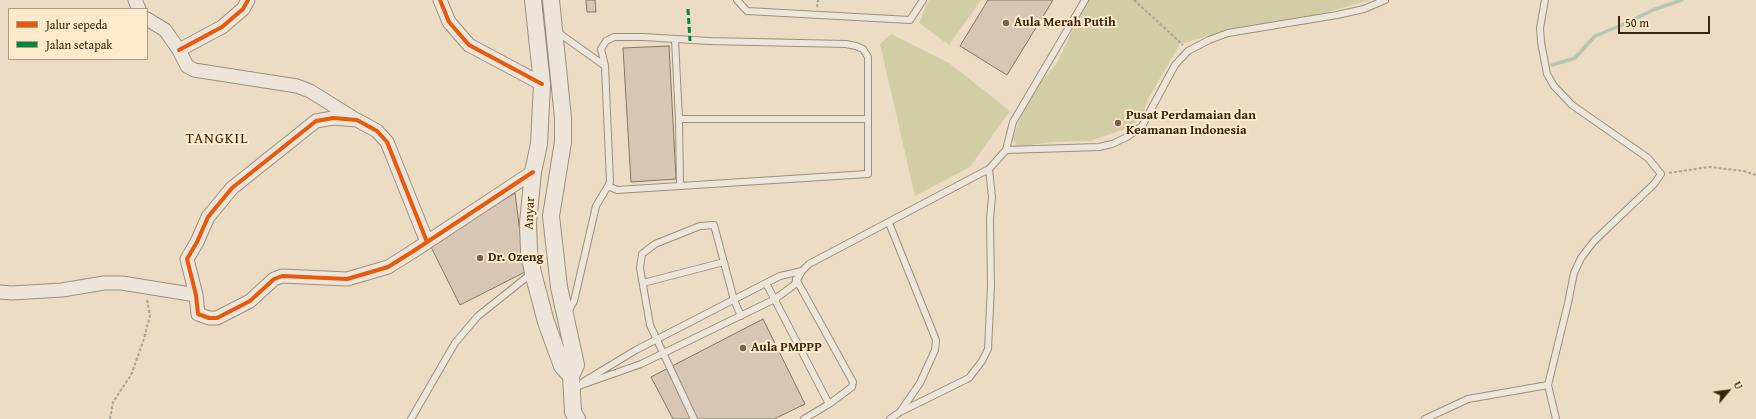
<!DOCTYPE html>
<html>
<head>
<meta charset="utf-8">
<style>
	body { margin:0 }
	#map { position:relative; width:1756px; height:419px; overflow:hidden; background:#ebdcc3; font-family:"Gentium Book Plus",serif }
	canvas { display:block }
	.legend { position:absolute; left:8px; top:8px; width:140px; height:52px; box-sizing:border-box; background:#fdeacd; border:1px solid #af9b80; margin:0; padding:5px 7px; list-style:none; font-size:12px; color:#39240c }
	.legend li { display:flex; align-items:center; gap:8px; height:20px }
	.legend b { width:20px; border:1px solid #af9b80 }
	.north { position:absolute; left:1708px; top:371px; width:40px; height:40px; -webkit-text-stroke:3px #fdeacd; paint-order:stroke; rotate:61deg; font-size:11px; font-weight:700; line-height:16px; text-align:center; color:#39240c }
	.north::after { content:''; display:block; margin:auto; width:14px; height:18px; background:#39240c; clip-path:polygon(50% 0,100% 100%,50% 72%,0 100%) }
	.scale { position:absolute; left:1618px; top:16px; width:92px; height:18px; box-sizing:border-box; border:2px solid #39240c; border-top:0; padding-left:5px; font-size:12px; line-height:14px; white-space:nowrap; color:#39240c; -webkit-text-stroke:3px #fdeacd; paint-order:stroke }
</style>
</head>
<body>
<div id="map">
<canvas width="1756" height="419"></canvas>
<ul class="legend">
<li><b style="height:5px;background:#e8590c"></b>Jalur sepeda</li>
<li><b style="height:5px;background:#00873e"></b>Jalan setapak</li>
</ul>
<div class="north">U</div>
<div class="scale">50 m</div>
</div>
<script>
const ctx = document.querySelector('canvas').getContext('2d');
ctx.lineJoin = 'round';
function fillPath(path, color) { ctx.fillStyle = color; ctx.fill(path, 'evenodd'); }
const shape = rows => new Path2D(rows.map(r => 'M' + r).join(''));
function strokePath(path, color, width, dash) { ctx.strokeStyle = color; ctx.lineWidth = width; ctx.lineCap = dash ? 'butt' : 'round'; ctx.setLineDash(dash || []); ctx.stroke(path); }
function drawText(font, color, halo, rows, align = 'center') {
  ctx.font = font + ' "Gentium Book Plus",serif'; ctx.lineWidth = 4; ctx.setLineDash([]); ctx.textBaseline = 'middle'; ctx.strokeStyle = halo; ctx.fillStyle = color; for (const [text, x, y, turn = 0] of rows) {
    ctx.save(); ctx.translate(x, y); ctx.rotate((+turn || 0) * Math.PI / 180); ctx.textAlign = isNaN(turn) ? turn : align; if (halo) ctx.strokeText(text, 0, 0); ctx.fillText(text, 0, 0); ctx.restore();
  }
}
const green = shape([
	[929,0,981,0,949,45,919,23],
	[1087,0,1370,0,1282,25,1241,27,1180,44,1148,99,1142,117,1131,127,1090,141,1051,142,1017,147,1013,138,1027,98,1057,63],
	[891,34,949,63,1010,111,970,167,915,196,880,44]
]);
const stream = shape([
	[1552,65,1575,58,1595,36,1622,25,1653,10,1682,0]
]);
const building = shape([
	[586,0,595,0,596,12,587,12,586,0],
	[988,0,1053,0,1007,75,960,46,988,0],
	[669,46,676,179,631,182,623,48,669,46],
	[515,193,525,272,460,305,430,245,515,193],
	[763,319,805,404,774,419,673,419,651,377,763,319]
]);
const path = shape([
	[1134,0,1183,45],
	[817,7,818,0],
	[1669,173,1709,167,1744,171,1756,175],
	[110,419,113,402,131,375,143,342,150,316,147,299]
]);
const service = shape([
	[737,0,747,11,910,20,923,0],
	[1545,0,1540,28,1541,42,1547,74,1554,86,1572,105,1648,158,1661,174,1654,184,1594,241,1581,258,1574,273,1568,303,1548,385,1556,419],
	[556,31,605,66,610,182,608,186],
	[675,40,679,119,680,185],
	[679,119,868,119],
	[1006,150,1099,147,1112,144,1127,137,1142,126,1175,65,1188,51,1209,40,1228,33,1337,15,1364,9,1385,0],
	[889,223,936,340,935,350,920,383,900,412,890,419],
	[796,279,853,382,852,387,829,404],
	[643,283,724,262],
	[766,283,829,404,804,419],
	[568,312,574,301,578,284,596,206,608,186,617,190,868,174,868,57,863,49,856,46,846,44,709,41,643,37,614,37,606,41,601,49,605,66],
	[583,382,636,350,766,283,780,276,802,271],
	[573,388,641,364,775,299,794,285,802,271,809,264,989,169,1006,150,1013,122,1085,0],
	[900,412,969,378,982,361,988,349,991,286,990,219,992,197,989,169],
	[411,419,455,343,478,316,532,273],
	[694,419,650,325,640,268,642,254,655,244,700,226,714,225,734,300,741,316],
	[1425,419,1468,399,1548,385]
]);
const minor = shape([
	[135,0,139,9],
	[440,0,449,22,469,45,542,84],
	[147,19,165,30,179,50,187,66,194,70,297,86,310,91,355,119],
	[179,50,222,27,243,9,248,0],
	[427,242,387,142,377,131,357,120,333,118,316,121,232,188,208,217,197,242,187,259,196,295,198,314,209,318,217,318,250,301,274,279,282,276,347,279,388,267,412,252,533,172],
	[0,292,12,293,62,290,104,283,122,283,196,295]
]);
const tertiary = shape([
	[533,0,542,84,539,144,533,172,528,223,529,251,533,273,546,322,562,366,571,376,573,412,577,419],
	[551,0,563,118,563,142,551,216,559,287,576,365,571,376]
]);
const quiet = shape([
	[688,9,690,41]
]);
const cycleway = shape([
	[440,0,449,22,469,45,542,84],
	[179,50,222,27,243,9,248,0],
	[427,242,387,142,377,131,357,120,333,118,316,121,232,188,208,217,197,242,187,259,196,295,198,314,209,318,217,318,250,301,274,279,282,276,347,279,388,267,412,252,533,172]
]);
const markers = [
	[1006,23,4,"#77644c"],
	[1118,123,4,"#77644c"],
	[480,258,4,"#77644c"],
	[743,348,4,"#77644c"]
];
const poiNames = [
	["Aula Merah Putih",1014,23],
	["Pusat Perdamaian dan",1126,116],
	["Keamanan Indonesia",1126,131],
	["Dr. Ozeng",488,258],
	["Aula PMPPP",751,348]
];
const streetNames = [
	["Anyar",530,213,-87]
];
const quarterNames = [
	["TANGKIL",217,139]
];
fillPath(green, '#d1cea6');
strokePath(stream, '#b6c6b2', 3.5);
fillPath(building, '#d7c6b3');
strokePath(building, '#817667', 1);
strokePath(service, '#9b907f', 8);
strokePath(minor, '#9b907f', 15);
strokePath(tertiary, '#9b907f', 18);
strokePath(path, '#aba397', 2, [3, 2]);
strokePath(service, '#ede5d9', 6);
strokePath(minor, '#ede5d9', 13);
strokePath(tertiary, '#ede5d9', 16);
strokePath(quiet, '#00873e', 3, [6, 3]);
strokePath(cycleway, '#e8590c', 4);
for (const [x, y, r, color] of markers) { const dot = new Path2D(); dot.arc(x, y, r, 0, 2 * Math.PI); ctx.fillStyle = color; ctx.fill(dot); strokePath(dot, '#fdeacd', 1.5); }
drawText('bold 13px', '#39240c', '#fdeacd', poiNames, 'left');
drawText('13px', '#39240c', '#fdeacd', streetNames);
ctx.letterSpacing = '1px';
drawText('15px', '#39240c', '#fdeacd', quarterNames);
ctx.letterSpacing = '0px';
</script>
</body>
</html>
